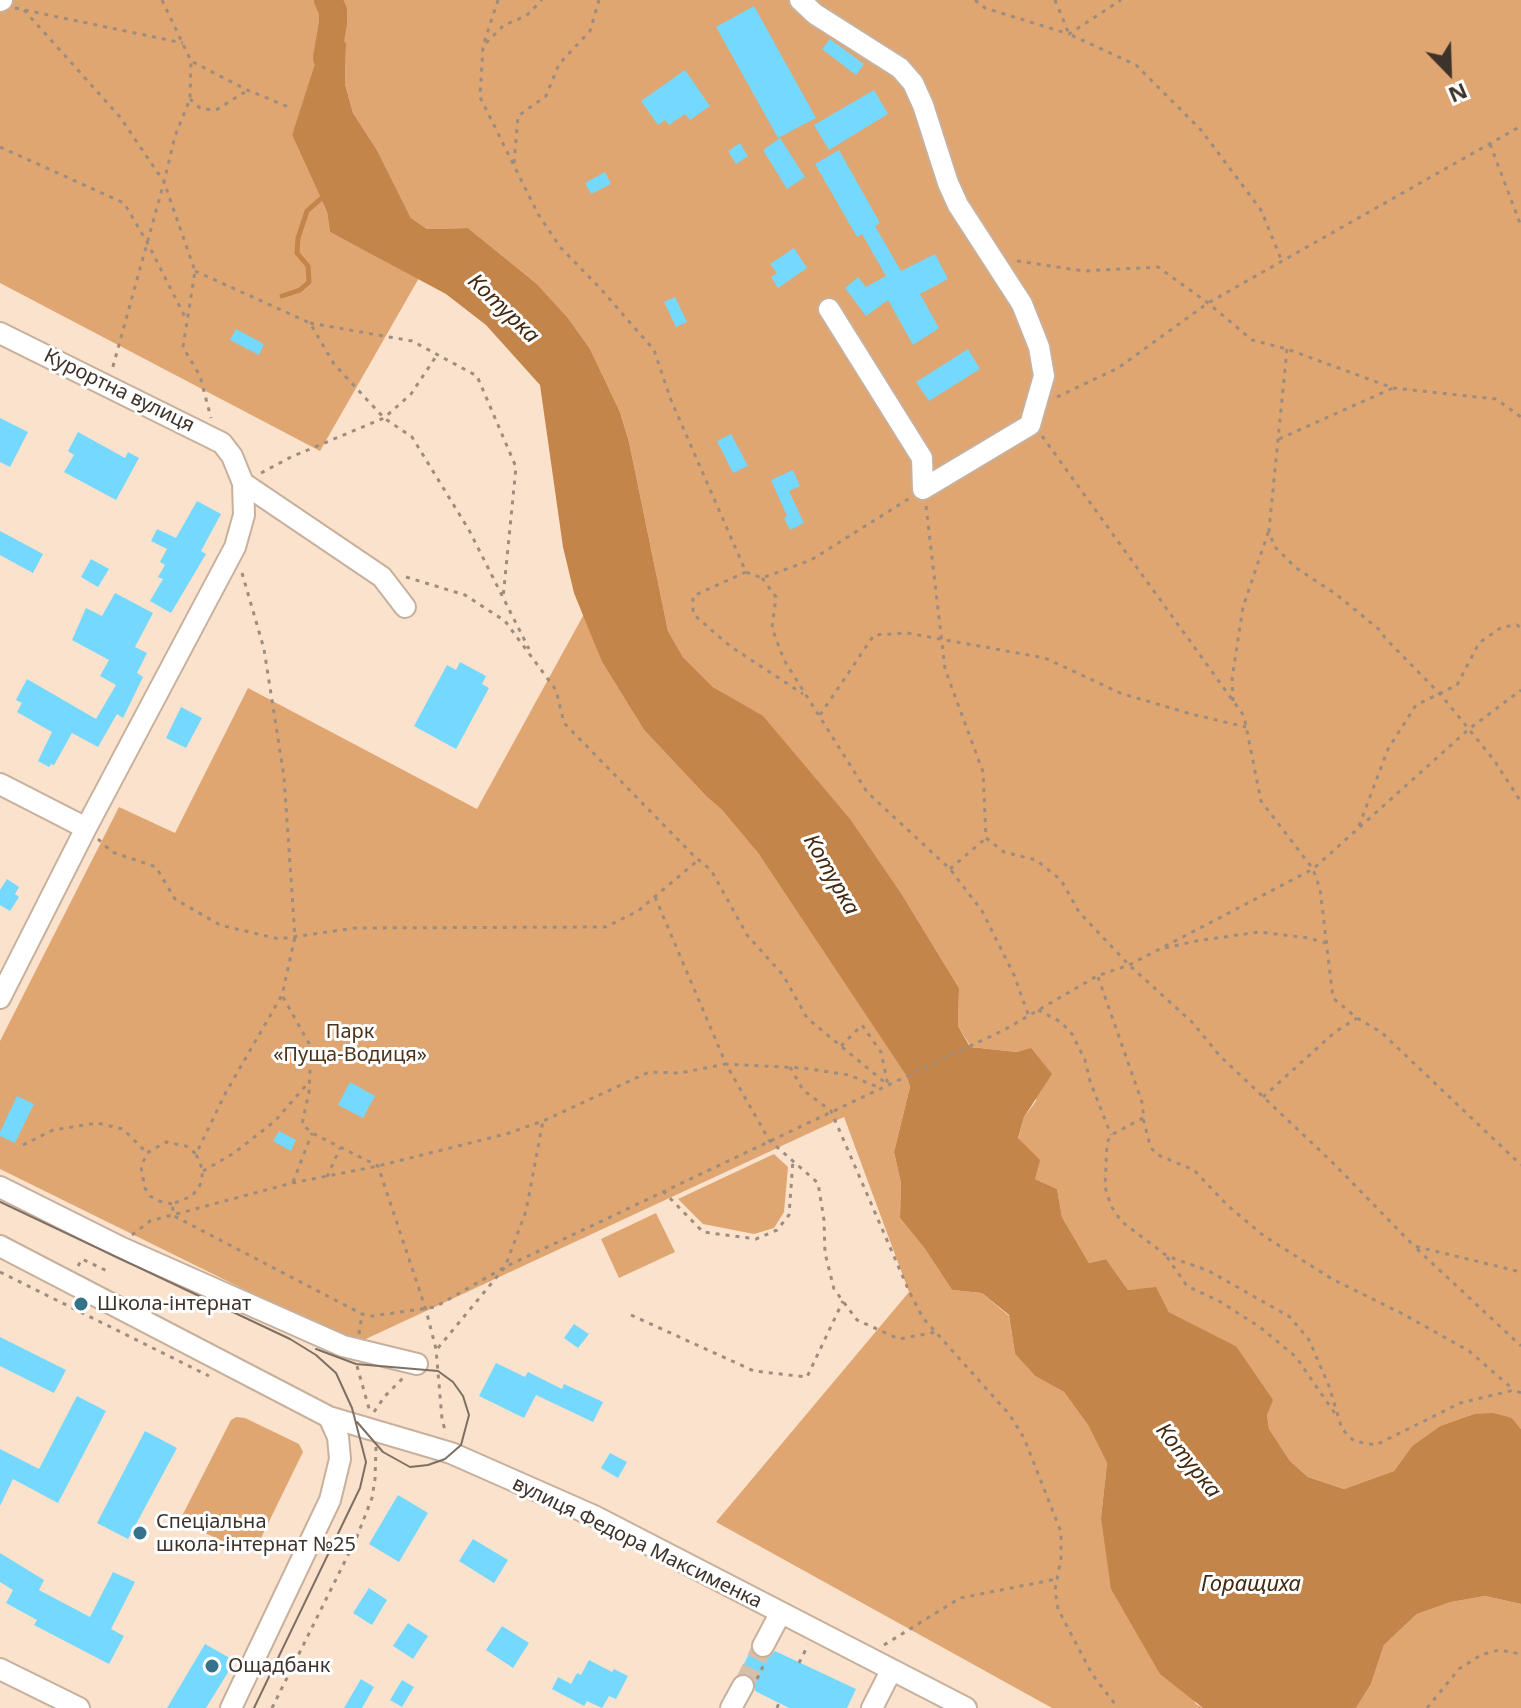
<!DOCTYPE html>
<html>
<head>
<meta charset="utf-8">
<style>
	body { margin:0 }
	#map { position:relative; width:1521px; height:1708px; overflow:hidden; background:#fbe2cd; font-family:"Noto Sans",sans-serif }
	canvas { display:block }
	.north { position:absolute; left:1409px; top:32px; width:80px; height:80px; -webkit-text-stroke:6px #fff; paint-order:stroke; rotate:157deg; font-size:22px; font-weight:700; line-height:32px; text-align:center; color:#3d332b }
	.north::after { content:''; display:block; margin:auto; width:28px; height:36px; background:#3d332b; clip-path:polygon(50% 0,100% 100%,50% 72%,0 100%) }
</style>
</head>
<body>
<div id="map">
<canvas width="1521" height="1708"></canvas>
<div class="north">N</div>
</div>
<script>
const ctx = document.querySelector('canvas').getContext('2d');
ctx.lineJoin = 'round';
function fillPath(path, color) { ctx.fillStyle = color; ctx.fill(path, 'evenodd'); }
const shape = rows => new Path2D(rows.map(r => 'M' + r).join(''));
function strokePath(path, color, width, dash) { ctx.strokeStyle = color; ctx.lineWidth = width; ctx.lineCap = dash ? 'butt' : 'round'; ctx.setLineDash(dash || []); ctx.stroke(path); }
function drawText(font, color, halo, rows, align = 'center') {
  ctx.font = font + ' "Noto Sans",sans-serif'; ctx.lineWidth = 6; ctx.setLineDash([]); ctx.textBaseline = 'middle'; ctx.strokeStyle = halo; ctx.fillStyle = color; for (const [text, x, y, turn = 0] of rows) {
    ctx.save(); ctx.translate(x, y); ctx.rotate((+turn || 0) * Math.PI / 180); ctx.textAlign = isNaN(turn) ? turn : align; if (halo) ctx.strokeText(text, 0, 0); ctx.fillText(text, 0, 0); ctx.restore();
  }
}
const green = shape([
	[0,0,1521,0,1521,1429,1512,1418,1474,1414,1440,1426,1412,1446,1394,1471,1344,1489,1308,1477,1290,1461,1269,1429,1267,1415,1236,1346,1169,1312,1156,1288,1128,1290,1106,1259,1089,1263,1062,1217,1057,1189,1035,1179,1018,1139,1024,1117,1036,1101,1031,1049,1017,1052,971,1047,958,1026,959,988,901,893,878,860,763,717,713,687,683,657,668,631,629,442,620,412,590,349,568,318,537,284,468,228,427,229,411,218,377,150,353,113,345,84,346,44,307,92,292,135,327,212,330,232,419,278,320,451,0,283],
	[584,614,602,662,644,730,706,796,722,810,758,853,907,1077,910,1087,894,1152,901,1183,900,1218,925,1249,952,1290,982,1293,1009,1316,1015,1354,1035,1376,1064,1392,1088,1425,1107,1463,1101,1518,1196,1704,1203,1708,1052,1708,716,1522,909,1292,844,1117,355,1344,0,1169,0,1041,119,807,175,833,248,688,477,809],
	[774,1154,788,1167,784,1212,774,1228,754,1234,703,1224,678,1199],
	[656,1213,675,1252,619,1278,601,1239],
	[236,1417,245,1418,299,1444,303,1452,260,1540,255,1548,250,1551,244,1551,190,1526,184,1519,183,1514,231,1420],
	[1485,1596,1521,1604,1521,1708,1356,1708,1371,1684,1384,1645,1417,1614,1451,1602]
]);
const water = shape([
	[333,23,346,44,345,84,353,113,377,150,411,218,427,229,468,228,537,284,568,318,590,349,620,412,629,442,668,631,683,657,713,687,763,716,850,819,901,893,959,988,958,1026,970,1047,1017,1052,1031,1048,1052,1074,1024,1117,1018,1138,1040,1160,1035,1179,1057,1189,1062,1217,1089,1263,1106,1259,1128,1290,1156,1287,1169,1312,1236,1346,1273,1400,1267,1415,1269,1429,1290,1461,1308,1477,1344,1489,1394,1471,1412,1446,1440,1426,1474,1414,1493,1413,1512,1418,1521,1429,1521,1604,1485,1596,1451,1602,1417,1614,1384,1645,1371,1684,1356,1708,1203,1708,1160,1674,1111,1589,1101,1518,1107,1463,1088,1425,1064,1392,1035,1376,1015,1354,1009,1315,982,1293,952,1290,925,1249,900,1218,901,1183,894,1152,910,1087,907,1077,758,853,722,810,706,796,644,730,602,662,574,593,563,547,540,385,486,325,446,294,330,232,327,212,292,135,326,30]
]);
const stream = shape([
	[282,296,300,290,309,282,308,266,297,253,298,238,307,211,324,196]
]);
const river = shape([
	[327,58,333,23,333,11,328,0]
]);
const building = shape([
	[754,6,816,118,778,138,716,27],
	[830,39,864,64,856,75,822,49],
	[685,70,710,106,690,120,685,114,669,125,665,120,658,125,641,101],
	[874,90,888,114,829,150,814,125],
	[780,138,805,177,787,189,763,150],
	[740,143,748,156,736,164,728,151],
	[839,150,880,223,875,226,901,271,935,254,948,279,920,294,939,328,913,345,888,300,866,316,845,288,858,277,866,287,886,276,862,234,857,237,815,164],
	[605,172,611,184,591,194,585,183],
	[794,248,807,268,778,288,771,277,777,273,770,264],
	[675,297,687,322,676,327,664,302],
	[236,329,264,344,259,355,230,340],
	[968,349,980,369,929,401,916,382],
	[0,418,28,432,10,467,0,462],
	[78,432,125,458,128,452,139,458,116,500,64,472,74,455,68,451],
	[731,434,748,466,733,473,717,441],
	[793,470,800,486,789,491,804,523,790,530,784,518,787,516,771,480],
	[197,501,221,514,201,551,206,554,171,613,150,601,163,579,158,577,165,565,160,562,167,549,151,541,157,529,176,538],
	[0,531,43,554,33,573,0,555],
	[91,559,109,569,98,587,81,577],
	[115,593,153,613,135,647,147,653,137,673,143,677,123,718,117,714,98,747,72,733,54,765,51,764,49,767,38,761,52,732,17,712,22,703,16,700,27,679,96,719,116,685,100,676,109,660,72,640,86,608,102,616],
	[460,662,486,676,482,684,489,688,456,749,414,726,447,665,456,670],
	[181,707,202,718,186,748,166,738],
	[7,879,19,887,15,894,19,897,10,911,0,905,0,890],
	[350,1082,375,1096,363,1118,338,1105],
	[17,1096,34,1104,15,1143,0,1136,0,1132],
	[279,1131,296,1140,291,1151,273,1141],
	[574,1324,589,1334,578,1348,564,1338],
	[0,1337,66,1370,54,1393,0,1366],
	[496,1363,525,1377,528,1372,562,1389,564,1384,603,1402,593,1422,536,1395,524,1418,479,1396],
	[77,1396,106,1411,58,1503,13,1479,0,1506,0,1449,39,1469],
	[145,1431,177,1448,128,1539,97,1523],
	[610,1453,627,1462,618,1478,601,1468],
	[398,1495,428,1513,399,1562,369,1544],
	[473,1539,508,1560,494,1583,459,1561],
	[0,1553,44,1580,39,1590,90,1617,113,1572,135,1582,111,1629,124,1636,109,1664,34,1625,37,1620,6,1603,13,1590,0,1582],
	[369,1588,387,1600,372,1625,353,1613],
	[408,1623,428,1636,413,1659,393,1646],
	[502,1626,529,1643,513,1668,486,1650],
	[205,1644,235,1661,206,1708,167,1708],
	[751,1650,756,1657,763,1659,769,1657,775,1651,856,1689,847,1708,789,1708,755,1691,754,1679,748,1674,739,1674],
	[589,1660,612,1672,614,1669,628,1676,616,1699,609,1696,602,1708,587,1701,584,1706,552,1689,558,1677,571,1684,577,1673,581,1675],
	[361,1679,374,1687,362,1708,344,1708],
	[402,1680,414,1687,402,1707,390,1700]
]);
const minorTunnel = shape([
	[743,1686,763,1646]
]);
const path = shape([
	[162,0,191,61,190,99,175,136,164,182,195,271,183,347,200,376,211,418],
	[498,0,483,46,480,97,538,214,560,247,599,287,654,350,671,400,746,572,762,578,811,560,910,498],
	[975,0,985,8,1069,34,1121,0],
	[1055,0,1069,34,1136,65,1201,130,1261,210,1281,259],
	[15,8,183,43],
	[24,10,120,117,164,182,112,370],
	[486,43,504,25,526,16,542,0],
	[193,62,245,89,291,108],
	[190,99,201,109,216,110,248,90],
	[1490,144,1521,226],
	[0,147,124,203,147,242,187,321],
	[514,163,518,116,546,96,559,64,590,31,599,0],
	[1017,261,1084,271,1158,267,1208,303,1252,340,1287,349,1393,388,1496,399,1521,417],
	[195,271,310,323,334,364,384,418,412,437,469,530,529,649],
	[310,323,412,341,477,376,516,467,503,598],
	[1287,349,1269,530,1274,546,1295,567,1337,595,1381,631,1385,638,1441,695,1494,760,1521,802],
	[1057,397,1118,368,1208,303,1521,126],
	[1042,436,1244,716,1261,801,1313,869,1320,889,1333,998,1357,1018,1381,1032,1521,1165],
	[1279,439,1393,388],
	[261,473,291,457,384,418,411,394,437,355],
	[926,506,945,669,983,772,986,838,1004,852,1036,860,1061,880,1079,912,1129,965,1193,1023,1219,1055,1333,1163,1414,1246,1521,1272],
	[746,572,693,596,693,614,730,646,803,694],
	[242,573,264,649,284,777,295,937,282,995,226,1092,196,1154,203,1171,200,1185,192,1196,172,1204,174,1216,362,1314,372,1316,435,1307,505,1267,1004,1030,1097,976,1129,965,1313,869,1469,729,1521,690],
	[406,577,465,595,505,621,556,690,564,723,695,857,711,870,747,935,783,975,807,1018,888,1085],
	[762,578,776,597,772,628,784,660,867,792,950,869,982,911,1014,975,1028,1014],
	[1233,701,1232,679,1243,607,1269,530],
	[820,715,874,635,907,633,1045,658,1120,693,1191,714,1246,727],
	[1359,826,1388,749,1416,705,1457,685,1479,643,1502,627,1517,625,1521,628],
	[98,839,112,852,156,867,175,899,220,925,279,939,355,928,606,927,638,911,697,861],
	[950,869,986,838],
	[655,897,726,1064,803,1068,849,1075,880,1088],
	[1165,948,1196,941,1259,932,1309,938,1326,943],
	[1098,977,1143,1105,1143,1118,1148,1138,1151,1148,1158,1155,1194,1170,1227,1205,1264,1236,1332,1279,1403,1314,1469,1351,1514,1390],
	[283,997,311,1047,309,1092,302,1124,312,1133,378,1166,426,1310,436,1349,442,1419,446,1434],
	[1038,1010,1061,1022,1072,1034,1085,1060,1090,1081,1111,1135],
	[841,1046,862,1025,881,1052,888,1085],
	[790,1067,803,1090,831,1111,909,1291,923,1318,1009,1414,1024,1438,1061,1532,1061,1558,1055,1590,1058,1609,1092,1674,1118,1708],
	[1263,1097,1335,1032,1357,1018],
	[1143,1118,1111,1135,1107,1143,1105,1187,1111,1206,1121,1221,1167,1256,1209,1271,1290,1317,1309,1340,1329,1386,1342,1429,1354,1441,1376,1445,1460,1403,1514,1390,1521,1393],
	[23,1145,53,1130,97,1123,123,1129,147,1153],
	[203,1171,234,1153,275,1121,309,1082],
	[327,1177,340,1148],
	[293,1182,312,1133],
	[663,1191,703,1232,756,1239,777,1230,789,1215,793,1160],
	[172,1204,159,1201,150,1196,145,1188,141,1167,147,1153,166,1142,186,1146,196,1154],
	[132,1235,150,1221,292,1183,378,1166,506,1134,543,1121,649,1072,680,1073,726,1064,769,1140,818,1183,824,1220,825,1253,834,1289,857,1320,899,1339,936,1332],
	[1417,1249,1521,1346],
	[1167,1257,1187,1286,1219,1301,1261,1328,1296,1357,1336,1415],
	[78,1266,82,1259,107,1271],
	[0,1272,209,1376],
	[631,1315,754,1371,807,1377,843,1301],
	[359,1334,362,1314],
	[438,1348,505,1267,526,1211,543,1121],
	[357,1366,370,1412],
	[374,1412,385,1396,403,1378],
	[884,1645,960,1598,1057,1579],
	[799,1663,808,1645],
	[757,1679,764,1664],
	[272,1708,356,1539,372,1498,375,1479,376,1447],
	[777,1708,779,1703],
	[1427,1708,1459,1669,1481,1655,1499,1650,1521,1654]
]);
const minor = shape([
	[800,0,815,14,900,68,913,83,923,105,948,183,958,205,1022,304,1039,347,1044,376,1030,425,923,489,922,458,829,309],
	[0,1,2,0],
	[0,333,222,443,232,456,243,483,244,515,235,547,86,828,0,998],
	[243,483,382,577,405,607],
	[0,784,86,828],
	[0,1187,122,1248,343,1346,417,1364],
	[0,1246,329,1417,451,1453,594,1516,966,1708],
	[763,1646,780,1614],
	[0,1669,79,1708],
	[231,1708,330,1500,340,1459,338,1437,329,1417],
	[731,1708,743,1686],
	[872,1708,891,1671]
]);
const tram = shape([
	[0,1202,290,1339,316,1355,336,1373,352,1408,366,1462,360,1488,254,1708],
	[316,1349,356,1364,438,1371,453,1382,463,1396,469,1415,461,1445,445,1459,428,1465,410,1467,383,1452,357,1422]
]);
const markers = [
	[81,1304,8,"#36738a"],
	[140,1533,8,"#36738a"],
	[212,1666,8,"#36738a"]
];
const streetNames = [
	["Курортна вулиця",119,391,26],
	["вулиця Федора Максименка",637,1543,26]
];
const parkNames = [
	["Парк",350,1032],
	["«Пуща-Водиця»",350,1055]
];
const poiNames = [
	["Школа-інтернат",97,1304],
	["Спеціальна",156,1522],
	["школа-інтернат №25",156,1545],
	["Ощадбанк",228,1666]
];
const waterNames = [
	["Котурка",503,309,44],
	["Котурка",831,875,60],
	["Котурка",1188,1461,51],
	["Горащиха",1251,1585]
];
fillPath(green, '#e0a672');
fillPath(water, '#c4854a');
strokePath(stream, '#c4854a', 5);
strokePath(river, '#c4854a', 28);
fillPath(building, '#74d8ff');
strokePath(minorTunnel, '#d5bfad', 20, [20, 10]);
strokePath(minor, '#c7b09c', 24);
strokePath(path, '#9e8d7e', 3, [4, 6]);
strokePath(minor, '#fff', 20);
strokePath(tram, '#7e6f63', 2);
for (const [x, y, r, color] of markers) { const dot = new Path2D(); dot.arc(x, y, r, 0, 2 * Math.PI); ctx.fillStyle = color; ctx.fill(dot); strokePath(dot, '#fff', 3); }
drawText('20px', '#3d332b', '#fff', streetNames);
drawText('20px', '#4d3218', '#fff', parkNames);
drawText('20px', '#3d332b', '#fff', poiNames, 'left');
drawText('italic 22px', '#42280e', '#fff', waterNames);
</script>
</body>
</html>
